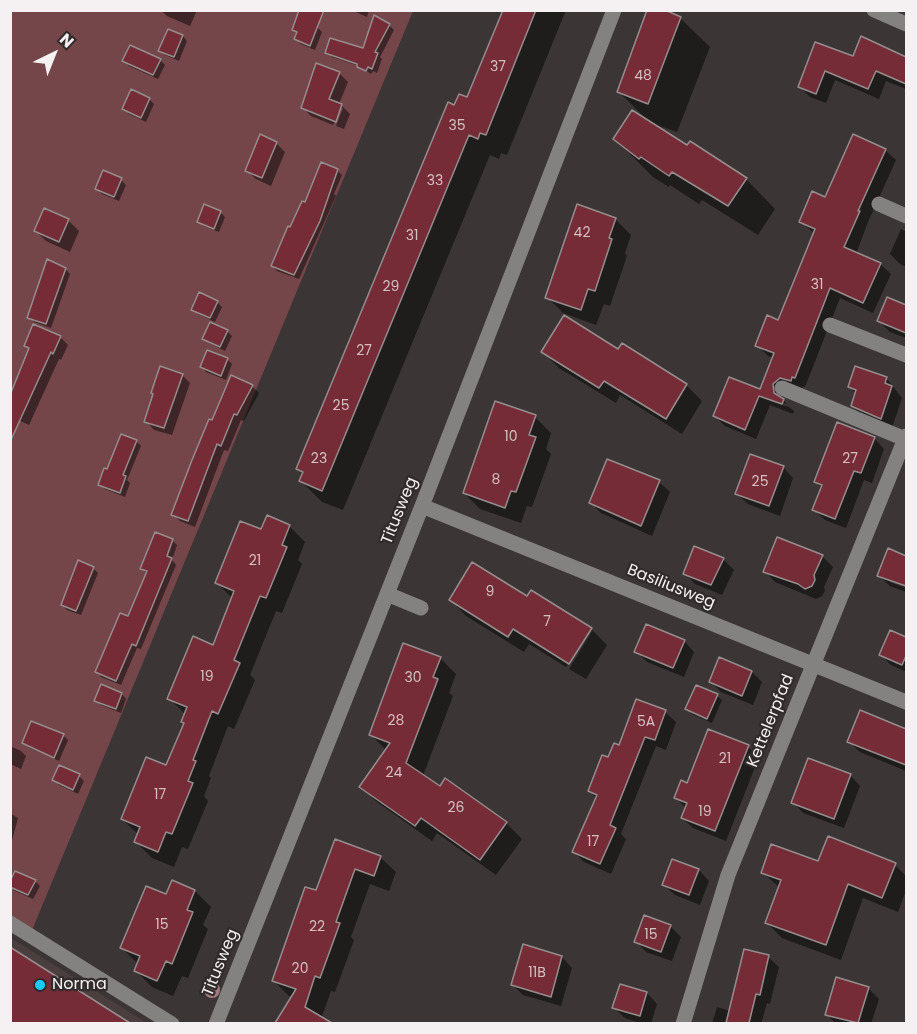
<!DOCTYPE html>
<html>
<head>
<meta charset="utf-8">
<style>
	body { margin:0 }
	#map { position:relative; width:917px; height:1034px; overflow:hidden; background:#3b3535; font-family:Poppins,sans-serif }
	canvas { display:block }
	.frame { position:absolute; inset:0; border:12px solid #f5f0f1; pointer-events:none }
	.north { position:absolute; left:24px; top:24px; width:60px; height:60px; -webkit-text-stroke:4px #312b2b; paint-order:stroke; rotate:43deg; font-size:16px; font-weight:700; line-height:24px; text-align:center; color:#f5f0f1 }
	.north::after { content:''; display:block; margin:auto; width:21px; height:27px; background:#f5f0f1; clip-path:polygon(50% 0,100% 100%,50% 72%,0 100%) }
</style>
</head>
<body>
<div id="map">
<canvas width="917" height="1034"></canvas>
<div class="frame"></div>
<div class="north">N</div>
</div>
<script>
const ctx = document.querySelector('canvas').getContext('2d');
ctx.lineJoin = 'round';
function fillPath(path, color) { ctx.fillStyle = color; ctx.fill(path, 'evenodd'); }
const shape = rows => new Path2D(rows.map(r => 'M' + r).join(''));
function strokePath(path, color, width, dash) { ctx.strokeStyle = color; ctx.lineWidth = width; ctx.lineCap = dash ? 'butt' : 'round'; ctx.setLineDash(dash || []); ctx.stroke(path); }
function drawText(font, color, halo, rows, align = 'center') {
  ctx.font = font + ' Poppins,sans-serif'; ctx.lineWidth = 4.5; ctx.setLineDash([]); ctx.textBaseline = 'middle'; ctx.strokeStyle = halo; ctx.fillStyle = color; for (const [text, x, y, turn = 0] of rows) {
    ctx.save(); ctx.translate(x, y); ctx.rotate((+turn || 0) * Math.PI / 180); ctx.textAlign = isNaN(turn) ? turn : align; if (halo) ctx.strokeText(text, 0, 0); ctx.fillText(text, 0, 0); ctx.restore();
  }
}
const built = shape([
	[11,938,147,1023,11,1023]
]);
const green = shape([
	[10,11,413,11,30,935,10,922]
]);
const shadow = shape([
	[161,10,197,10,190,26,167,16],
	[351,10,369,10,367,17],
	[504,10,566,10,507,155,501,153,499,159,490,155,343,510,322,502,301,481,304,474,298,469,455,106,468,99],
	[680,18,710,47,677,132,648,122,746,179,775,209,758,235,702,200,699,204,670,185,669,187,653,177,615,139,648,121,619,92],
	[303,22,317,27,322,32,315,50,301,44,296,39],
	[389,25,394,30,380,57,382,59,377,73,373,71,371,74,359,66,332,57,327,52,364,50],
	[168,31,183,36,187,41,179,61,165,55,160,50],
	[862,38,906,58,906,89,886,81,879,99,835,80,826,103,810,97,800,87,816,43,854,57],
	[160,60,165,65,158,79,129,66,124,61],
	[316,64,340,74,348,82,339,104,342,106,350,114,344,129,336,126,343,108,340,108,333,125,311,116,303,108],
	[149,99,154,104,146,122,129,114,124,109],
	[276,143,285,152,271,186,256,179,247,171],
	[885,150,896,160,868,222,856,254,880,264,891,274,873,313,840,298,805,387,803,386,801,391,783,394,784,401,787,404,770,398,770,401,789,407,794,411,793,414,770,405,756,439,725,426,715,416,761,391,774,358,768,356,757,345,779,322,814,233,801,222],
	[337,170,342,175,334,194,336,196,299,279,277,271,272,266,305,204],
	[121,180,126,185,119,201,102,194,97,189],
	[45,210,68,220,79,231,70,252,46,241,36,231],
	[220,212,225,217,219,232,204,226,199,221],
	[615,219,631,235,625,253,627,256,610,306,604,304,596,325,563,313,547,297],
	[901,229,906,232,906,267,900,264,890,254],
	[65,269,70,274,51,328,34,322,29,317],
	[888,299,906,306,906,338,890,332,879,321],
	[217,302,222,307,215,322,198,314,193,310],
	[227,331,232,336,225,351,209,343,204,338],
	[60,337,68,345,61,360,59,359,29,425,12,417,30,350,26,345],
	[622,345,686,385,702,401,682,434,620,395,616,403,559,368,543,352,619,351],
	[227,359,232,364,226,380,206,372,202,367],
	[182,375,190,383,172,435,154,430,146,421],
	[886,378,902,398,892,428,863,416,852,405,856,394,849,387],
	[252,386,259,393,244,421,241,420,228,451,224,450,195,527,180,521,173,515,213,422],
	[535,417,551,433,546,449,551,454,532,507,527,506,521,523,480,509,464,493],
	[874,438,884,449,872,483,864,480,846,528,825,520,814,510,822,488,816,482],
	[136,441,141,446,127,480,130,483,125,497,105,489,100,484,108,471],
	[783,467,793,478,780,516,748,504,737,494],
	[659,482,670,492,652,536,601,513,591,503],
	[289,526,305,542,298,560,302,564,282,613,276,611,250,675,255,680,234,729,228,726,209,776,211,778,204,796,208,801,188,849,182,847,174,867,152,858,136,842,139,835,122,819,167,767,185,724,185,714,169,698,214,647,233,599,217,583,261,531],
	[172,540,177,545,172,560,176,565,141,649,137,648,121,685,101,677,97,672,129,617,147,574,142,568],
	[695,548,724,560,734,570,722,595,695,584,685,573],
	[888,550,906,557,906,585,890,579,890,582,906,588,906,592,890,586,879,576],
	[822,556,833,567,824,587,825,591,822,596,816,599,775,582,765,571],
	[93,568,98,573,81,615,67,610,62,605],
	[528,598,591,629,607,645,586,679,569,669,592,631,588,631,566,667,529,644,524,652,466,616,451,600],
	[891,632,906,639,906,672,891,665,881,655],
	[684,641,694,652,684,677,647,662,636,651],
	[440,658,456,674,449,693,453,696,423,776,440,788,506,823,522,839,496,875,437,833,432,841,377,802,361,787,387,751,371,735],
	[752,672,762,682,753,705,721,692,711,682],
	[122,694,126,699,121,713,101,705,96,700],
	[717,696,722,700,712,723,692,714,687,709],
	[665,712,676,722,666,750,656,746,621,834,626,839,611,874,584,862,574,852,597,799,590,791,609,759,619,747],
	[63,735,68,740,59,761,28,747,23,742],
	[904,739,906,740,906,771,860,752,849,742],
	[10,746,21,751,26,756,21,769,10,764],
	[748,747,759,757,726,841,693,828,682,818,686,808,676,798,687,785],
	[850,775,860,786,844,828,803,813,793,802],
	[79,776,84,781,78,794,59,785,54,780],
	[10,813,18,818,11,844,10,844],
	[336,841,380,857,396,872,389,891,370,884,351,937,354,940,335,992,331,991,321,1019,329,1024,277,1024,293,997,289,996,273,980,317,892],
	[673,861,699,870,709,881,700,905,675,895,664,885],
	[819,863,895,865,906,876,906,890,898,912,863,898,841,960,782,938,767,923,780,888,762,872],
	[35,881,40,886,33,899,15,891,10,886],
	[173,882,195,891,211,907,203,925,208,929,188,978,182,976,173,996,152,987,136,971,138,964,122,948,167,896],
	[670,926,681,937,672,961,646,952,636,941],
	[524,946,562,957,572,968,561,1006,523,995,513,985],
	[10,949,127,1024,10,1024],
	[768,957,779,967,770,1004,767,1003,761,1024,712,1024,717,1007,730,1011],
	[868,988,879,999,871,1024,836,1024,827,1014],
	[647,993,657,1004,651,1024,643,1024,625,1018,614,1008]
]);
const building = shape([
	[299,10,324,10,310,46,294,39,297,32,292,30,299,10],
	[503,10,536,10,486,135,480,133,478,139,469,135,322,491,299,481,303,472,296,469,448,102,454,105,459,94,467,97,503,10],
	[647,10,665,10,681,17,648,104,617,92,647,10],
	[374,15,390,24,375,52,378,53,372,69,368,67,366,71,357,67,357,64,325,53,330,38,363,48,374,15],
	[168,29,183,35,174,57,158,51,168,29],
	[861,36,906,57,906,84,876,71,868,89,825,71,816,94,798,87,815,42,853,56,861,36],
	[130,45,161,59,153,75,122,61,130,45],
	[316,63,340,72,329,99,342,104,336,122,301,108,316,63],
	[131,89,150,98,141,118,122,109,131,89],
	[632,110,687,145,690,141,747,178,728,206,672,172,669,176,641,157,639,159,613,139,632,110],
	[260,134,277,142,262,178,245,171,260,134],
	[853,134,886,149,858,211,860,211,844,247,881,263,863,303,830,288,795,378,792,377,791,381,780,378,773,384,774,393,784,399,782,404,759,396,745,430,713,416,729,377,760,389,774,353,755,346,767,315,778,320,815,229,799,222,812,191,825,197,853,134],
	[321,162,338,169,320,221,294,275,271,266,288,226,290,227,302,201,305,202,321,162],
	[103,170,122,178,114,197,95,189,103,170],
	[204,204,221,211,214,229,197,222,204,204],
	[577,204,616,218,609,238,612,239,595,291,588,289,581,310,545,298,577,204],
	[44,208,69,219,59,242,34,231,44,208],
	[47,259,66,268,46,324,27,318,47,259],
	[199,292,218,301,210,318,191,310,199,292],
	[887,297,906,305,906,333,877,321,887,297],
	[564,315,618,349,622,343,687,384,666,419,604,381,599,388,541,352,564,315],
	[210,322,228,330,220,347,202,339,210,322],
	[33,324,61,336,53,354,51,352,10,442,10,395,29,348,24,346,33,324],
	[207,350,228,358,221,376,200,367,207,350],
	[160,366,183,374,164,428,144,422,153,394,151,393,160,366],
	[855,366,887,377,885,383,892,386,881,419,851,406,856,390,848,387,855,366],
	[231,375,253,385,237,415,234,414,221,446,217,444,188,521,171,515,192,460,209,419,212,420,231,375],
	[495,401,536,415,529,435,536,437,516,492,511,491,505,508,463,493,495,401],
	[837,422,875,437,861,473,854,471,835,519,812,510,822,485,814,482,837,422],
	[121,434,137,440,123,475,126,476,120,493,98,485,104,468,107,469,121,434],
	[750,454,784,466,769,506,735,494,750,454],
	[607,459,660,480,641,526,589,503,607,459],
	[267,515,290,525,282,545,287,547,266,598,260,596,234,660,240,663,218,714,212,711,193,760,196,761,188,781,193,783,172,834,166,832,158,852,134,842,140,827,121,819,146,757,166,765,184,723,181,722,187,707,167,699,193,636,213,645,234,591,215,583,240,521,261,529,267,515],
	[155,532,173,539,167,556,172,558,136,646,132,644,116,681,95,672,120,613,128,616,147,571,140,569,155,532],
	[777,537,823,555,814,575,815,580,812,586,805,589,798,584,763,572,777,537],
	[694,546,724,558,711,585,683,574,694,546],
	[888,548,906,556,906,586,877,576,888,548],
	[78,560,94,567,76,611,61,605,78,560],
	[472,562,527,596,531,590,592,628,569,664,513,629,508,637,449,600,472,562],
	[646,624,685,640,673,668,634,652,646,624],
	[890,630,906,637,906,656,902,665,879,655,890,630],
	[403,643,441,657,433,677,438,679,406,763,440,786,445,778,507,822,480,860,421,818,415,826,359,787,390,743,369,735,403,643],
	[719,657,752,671,742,696,709,682,719,657],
	[101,684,122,693,116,709,94,701,101,684],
	[696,685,718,694,707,719,685,709,696,685],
	[636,699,666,710,655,740,645,737,610,825,616,828,600,864,572,852,597,795,588,791,602,755,608,757,614,743,619,745,636,699],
	[860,710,906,729,906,765,847,742,860,710],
	[31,721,64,734,54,758,22,743,31,721],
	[708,729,749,745,715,831,681,818,687,803,674,798,681,780,687,783,708,729],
	[808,758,851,774,834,819,791,803,808,758],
	[59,765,80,774,73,790,52,780,59,765],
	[828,836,896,863,882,898,848,884,826,945,765,923,781,880,761,873,771,844,818,861,828,836],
	[335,839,381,856,374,876,355,869,336,922,340,923,320,978,315,976,305,1007,332,1023,275,1023,296,989,272,981,305,887,316,890,335,839],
	[672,859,699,869,689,895,662,885,672,859],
	[15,871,36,880,28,895,10,887,10,881,15,871],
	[172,880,195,890,187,910,193,912,172,964,166,961,157,981,134,971,140,956,120,948,146,886,166,894,172,880],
	[644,915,671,925,661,952,634,942,644,915],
	[523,944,562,956,551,997,511,985,523,944],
	[10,947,130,1023,10,1023,10,947],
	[744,949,769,955,760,995,756,994,749,1023,726,1023,744,949],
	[836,977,869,987,858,1023,825,1015,836,977],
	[620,984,647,992,640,1016,612,1008,620,984]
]);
const minor = shape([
	[874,10,906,24],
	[879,204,906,216],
	[830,325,906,355],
	[782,388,905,439],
	[422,506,906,702],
	[387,594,421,608],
	[10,923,172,1024],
	[216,1024,422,506,614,10],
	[683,1024,728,875,906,436]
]);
const trees = [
	[212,990]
];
const markers = [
	[40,985,6,"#15cafb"]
];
const numberNames = [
	["37",498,67],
	["48",643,76],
	["35",457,126],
	["33",435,181],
	["42",582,233],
	["31",412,236],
	["31",817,285],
	["29",391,287],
	["27",364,351],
	["25",341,406],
	["10",511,437],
	["23",319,459],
	["27",850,459],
	["8",496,480],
	["25",760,482],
	["21",255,561],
	["9",490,592],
	["7",547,622],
	["19",207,677],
	["30",413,678],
	["28",396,721],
	["5A",646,722],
	["21",725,759],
	["24",394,773],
	["17",160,795],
	["26",456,808],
	["19",705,812],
	["17",593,842],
	["15",162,925],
	["22",317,927],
	["15",651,935],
	["20",300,969],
	["11B",537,973]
];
const streetNames = [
	["Titusweg",400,511,-68],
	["Basiliusweg",671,587,22],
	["Kettelerpfad",771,721,-68],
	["Titusweg",221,963,-68]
];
const poiNames = [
	["Norma",52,985]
];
fillPath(built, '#4a3e3f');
fillPath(green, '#74464a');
fillPath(shadow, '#0007');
fillPath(building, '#752c37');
strokePath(building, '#958d8d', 1.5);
strokePath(minor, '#848181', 15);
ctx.fillStyle = '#a47b7e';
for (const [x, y] of trees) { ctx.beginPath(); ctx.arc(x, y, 8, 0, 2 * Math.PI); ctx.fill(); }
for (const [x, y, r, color] of markers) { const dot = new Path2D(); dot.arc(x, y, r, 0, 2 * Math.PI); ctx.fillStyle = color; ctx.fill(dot); strokePath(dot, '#312b2b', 2); }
drawText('14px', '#d5bfc2', null, numberNames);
drawText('16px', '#f5f0f1', '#312b2b', streetNames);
drawText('16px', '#f5f0f1', '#312b2b', poiNames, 'left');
</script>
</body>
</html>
